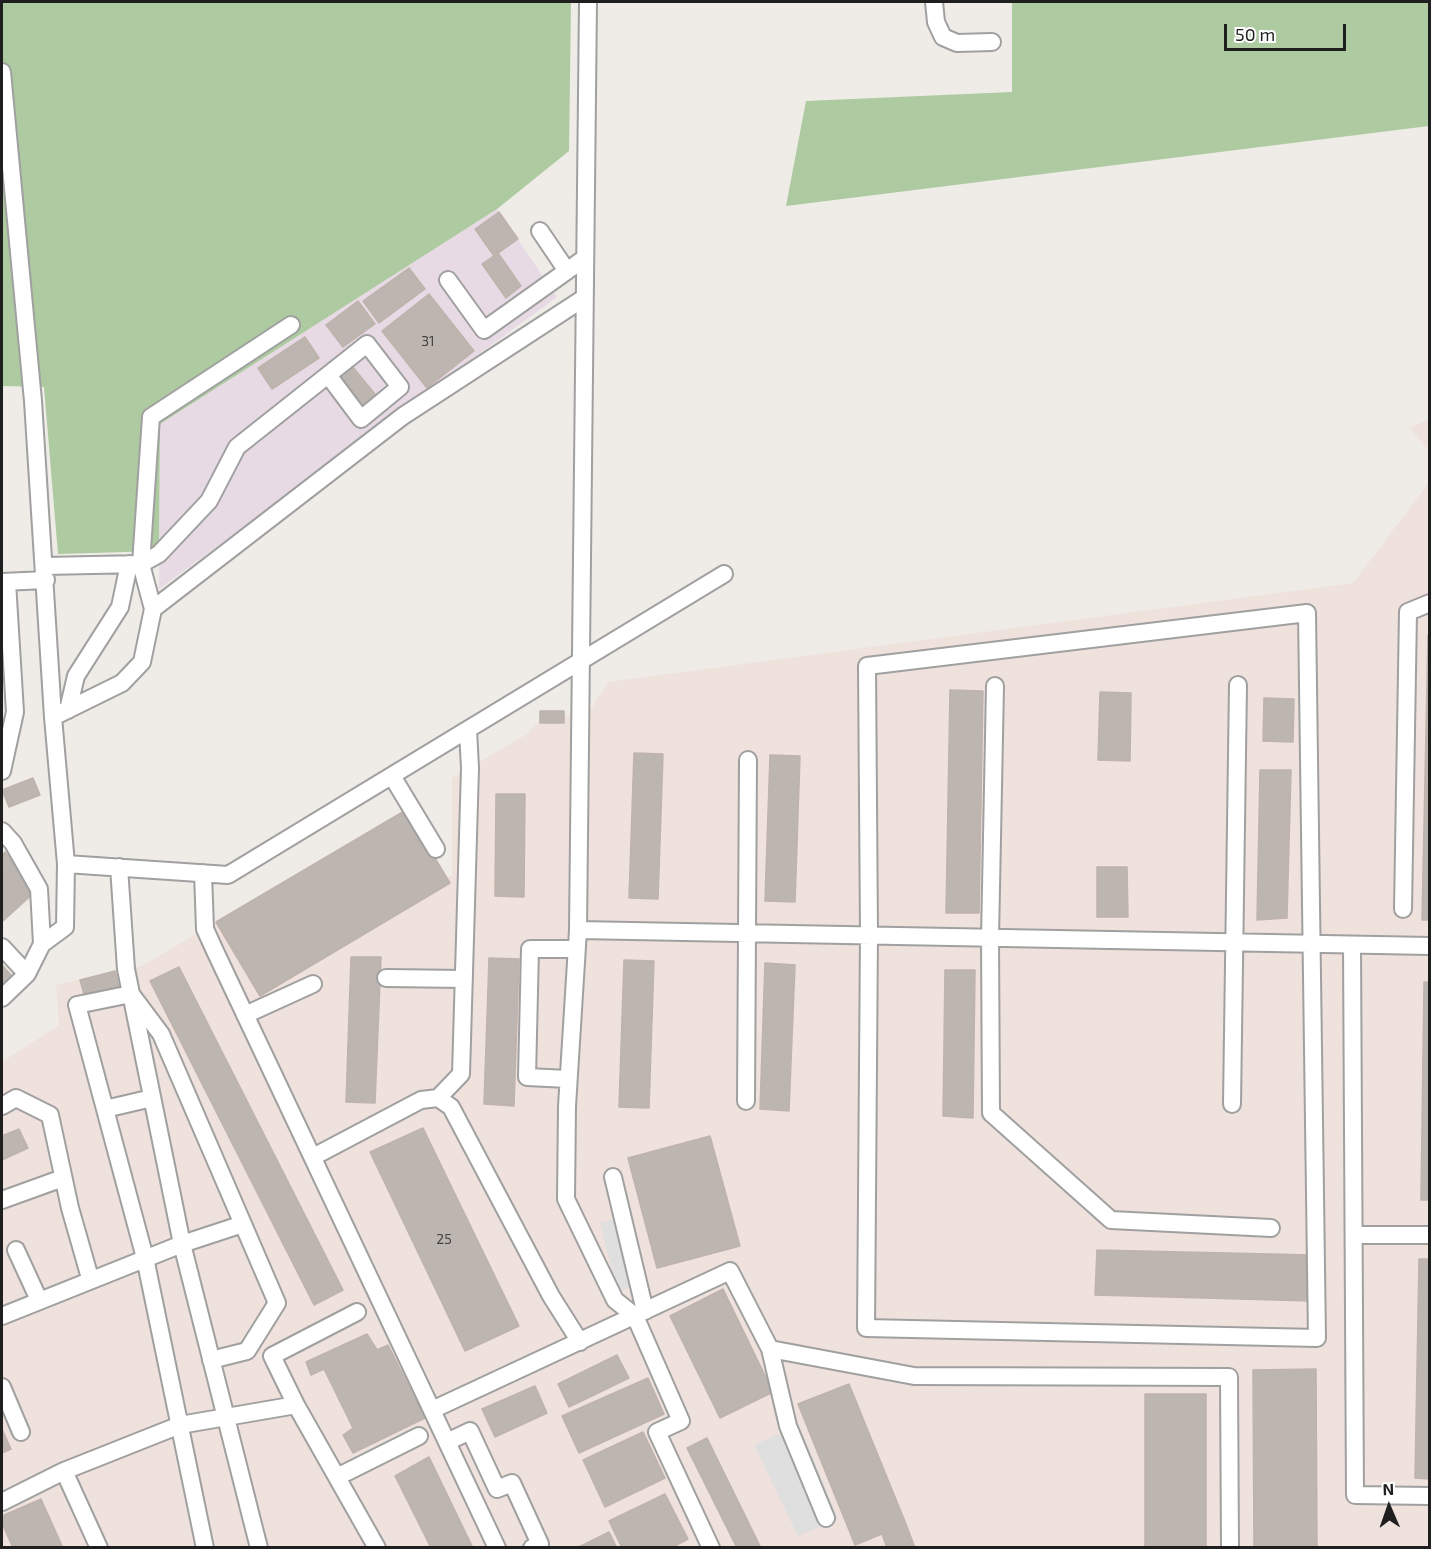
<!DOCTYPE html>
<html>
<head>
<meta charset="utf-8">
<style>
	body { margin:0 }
	#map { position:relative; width:1431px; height:1549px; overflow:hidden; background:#efece7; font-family:"Exo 2",sans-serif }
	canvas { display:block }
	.frame { position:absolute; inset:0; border:3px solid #1f1f1f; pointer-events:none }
	.north { position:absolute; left:1359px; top:1477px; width:60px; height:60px; -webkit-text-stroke:4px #fff; paint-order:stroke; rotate:358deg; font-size:16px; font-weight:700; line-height:24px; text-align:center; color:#1f1f1f }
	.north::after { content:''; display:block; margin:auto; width:21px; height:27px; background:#1f1f1f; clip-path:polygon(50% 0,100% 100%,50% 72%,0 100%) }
	.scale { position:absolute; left:1224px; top:24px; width:122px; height:27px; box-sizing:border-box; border:3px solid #1f1f1f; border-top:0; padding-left:8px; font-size:18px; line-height:21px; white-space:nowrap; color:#1f1f1f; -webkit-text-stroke:4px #fff; paint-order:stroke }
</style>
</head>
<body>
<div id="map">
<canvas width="1431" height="1549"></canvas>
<div class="frame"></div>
<div class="north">N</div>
<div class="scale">50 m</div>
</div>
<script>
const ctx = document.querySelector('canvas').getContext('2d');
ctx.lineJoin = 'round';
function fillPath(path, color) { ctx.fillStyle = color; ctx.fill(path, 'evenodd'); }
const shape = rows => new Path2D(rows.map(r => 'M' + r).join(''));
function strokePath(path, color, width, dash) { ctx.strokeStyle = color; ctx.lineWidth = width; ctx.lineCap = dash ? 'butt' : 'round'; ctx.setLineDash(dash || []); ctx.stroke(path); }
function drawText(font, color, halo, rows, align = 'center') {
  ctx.font = font + ' "Exo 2",sans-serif'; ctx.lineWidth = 4.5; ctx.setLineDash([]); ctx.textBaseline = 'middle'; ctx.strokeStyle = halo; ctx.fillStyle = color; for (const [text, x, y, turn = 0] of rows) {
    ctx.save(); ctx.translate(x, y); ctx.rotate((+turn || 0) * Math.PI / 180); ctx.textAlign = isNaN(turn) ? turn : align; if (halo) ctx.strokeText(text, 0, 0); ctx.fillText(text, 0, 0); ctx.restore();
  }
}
const industrial = shape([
	[497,209,557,297,159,589,160,424]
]);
const military = shape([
	[1429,419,1429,451,1410,428],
	[1429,482,1429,1547,2,1548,2,1062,59,1025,56,985,142,966,406,810,447,878,452,875,452,778,527,734,540,720,540,711,564,711,564,717,588,714,608,682,1353,583]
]);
const forest = shape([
	[2,2,571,2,569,151,497,209,160,424,159,551,58,554,44,387,2,386],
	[1012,2,1429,2,1429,126,786,206,806,101,1012,92]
]);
const parking = shape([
	[627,1216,644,1284,617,1291,600,1223],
	[799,1425,838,1519,798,1536,754,1445]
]);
const building = shape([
	[499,212,518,239,494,256,475,229,499,212],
	[498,253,521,286,506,298,482,264,498,253],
	[409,268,425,289,379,323,363,301,409,268],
	[429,294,474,351,427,388,382,331,429,294],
	[358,301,375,324,343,347,326,325,358,301],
	[305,337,319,358,272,389,258,368,305,337],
	[352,366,379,399,365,410,339,377,352,366],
	[1428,635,1430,920,1422,920,1428,635],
	[2,650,8,650,9,677,2,677,2,650],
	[950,690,983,691,979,913,946,913,950,690],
	[1100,692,1131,693,1130,761,1098,760,1100,692],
	[1264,698,1294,699,1293,742,1263,741,1264,698],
	[540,711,564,711,564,723,540,723,540,711],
	[634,753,663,754,658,899,629,898,634,753],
	[770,755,800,756,795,902,765,901,770,755],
	[1260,770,1291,770,1287,918,1257,920,1260,770],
	[33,778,40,795,9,807,2,790,33,778],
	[496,794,525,794,524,897,495,896,496,794],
	[406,810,450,883,260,996,216,922,406,810],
	[5,852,37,890,3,921,2,857,5,852],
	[1097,867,1127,867,1128,917,1097,917,1097,867],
	[351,957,381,957,375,1103,346,1102,351,957],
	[489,958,519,959,514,1106,484,1104,489,958],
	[624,960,654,961,649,1108,619,1107,624,960],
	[765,963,795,965,789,1111,760,1109,765,963],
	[2,965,12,976,2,985,2,965],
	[179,967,343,1290,314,1305,150,981,179,967],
	[945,970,975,970,973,1118,943,1116,945,970],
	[115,971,119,987,84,994,80,980,115,971],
	[1424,982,1430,982,1430,1200,1421,1200,1424,982],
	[423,1128,519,1326,465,1351,370,1152,423,1128],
	[19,1129,28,1148,2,1160,2,1136,19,1129],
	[710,1136,740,1246,657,1268,628,1158,710,1136],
	[1097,1250,1313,1255,1312,1301,1095,1295,1097,1250],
	[1419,1259,1430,1259,1430,1479,1415,1478,1419,1259],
	[723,1289,773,1392,720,1418,670,1316,723,1289],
	[367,1334,377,1350,388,1345,425,1418,353,1453,343,1435,353,1428,324,1369,311,1375,306,1362,367,1334],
	[617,1355,629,1378,569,1407,558,1384,617,1355],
	[1316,1369,1317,1548,1254,1548,1253,1370,1316,1369],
	[648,1378,664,1414,579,1453,562,1416,648,1378],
	[849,1384,906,1524,855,1545,798,1404,849,1384],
	[535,1386,547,1413,495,1437,482,1409,535,1386],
	[1145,1394,1206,1394,1206,1548,1145,1548,1145,1394],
	[2,1429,11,1449,2,1453,2,1429],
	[643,1432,665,1478,605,1507,583,1460,643,1432],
	[707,1438,761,1548,737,1548,687,1448,707,1438],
	[429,1457,473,1548,431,1548,395,1476,429,1457],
	[665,1494,688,1539,671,1548,622,1548,609,1521,665,1494],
	[41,1499,63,1548,13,1548,2,1523,2,1516,41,1499],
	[906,1524,915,1548,887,1548,882,1534,906,1524],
	[609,1532,617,1548,577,1548,609,1532]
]);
const minor = shape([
	[588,2,578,930,567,1106,566,1199,615,1300,635,1316,681,1421,657,1432,711,1548],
	[934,2,936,22,943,37,957,43,992,42],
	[2,72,33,401,53,717,66,864,65,927,42,944],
	[540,231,567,271],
	[448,280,484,330,585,258],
	[45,566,141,564,151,417,291,325],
	[2,582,46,580],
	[153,609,403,416,584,298],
	[1307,613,1317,1338,866,1328,869,934,867,666,1307,613],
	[995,686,990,938,991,1113,1111,1220,1271,1228],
	[68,710,76,676,120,607,129,564],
	[53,717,122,683,142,662,153,609,141,564,159,554,209,501,237,447,367,344,400,387,361,419,328,375],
	[2,771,15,712,7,582],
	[392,776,436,849],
	[2,831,13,843,39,889,42,944,27,974,2,998],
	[66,864,228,875,724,574],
	[119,867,126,969,182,1244,243,1224],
	[203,873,205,929,215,951,497,1548],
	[1403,909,1408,612,1430,603],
	[578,930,1430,946],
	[1352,945,1355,1495,1430,1496],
	[2,947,27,974],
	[386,978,464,979],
	[245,1015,313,984],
	[568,1079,527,1077,530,949,576,949],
	[438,1098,461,1074,470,768,468,730],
	[746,1101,748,760],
	[1232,1104,1238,685],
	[2,1106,16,1098,50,1115,70,1208,90,1278],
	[105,1109,152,1098],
	[313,1157,421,1100,438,1098,451,1107,551,1296,580,1342],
	[613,1177,645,1311],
	[2,1200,63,1178],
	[1355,1235,1430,1235],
	[16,1250,39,1300],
	[2,1316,182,1244,259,1548],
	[770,1349,914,1376,1229,1377,1230,1548],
	[2,1387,21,1432],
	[296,1405,272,1356,357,1312],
	[432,1410,730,1271,770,1349,788,1426,826,1518],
	[447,1442,470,1431,497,1489,512,1483,540,1544,532,1548],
	[337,1477,419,1436],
	[2,1502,64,1471],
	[99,1548,64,1471,180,1425,296,1405,377,1548],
	[205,1548,145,1258,77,1005,131,994,161,1034,277,1303,247,1351,211,1360]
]);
const numberNames = [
	["31",428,341],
	["25",444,1239]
];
fillPath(industrial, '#e7dae5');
fillPath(military, '#efe1dc');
fillPath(forest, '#adcaa0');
fillPath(parking, '#dfdfdf');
fillPath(building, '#bcb5b0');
strokePath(building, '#bfb3ab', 1.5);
strokePath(minor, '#a0a0a0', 20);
strokePath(minor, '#fff', 16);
drawText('14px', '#464443', null, numberNames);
</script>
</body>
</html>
